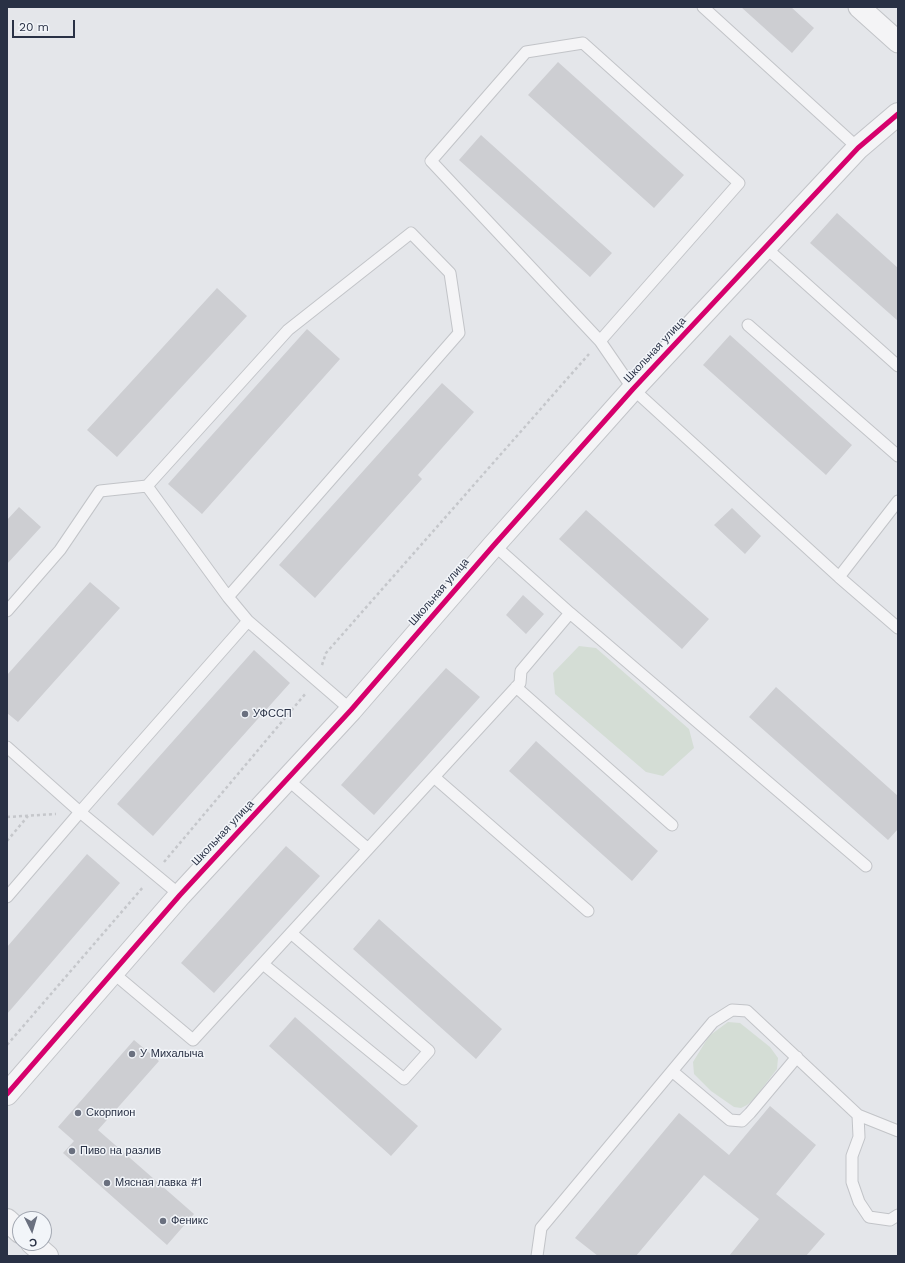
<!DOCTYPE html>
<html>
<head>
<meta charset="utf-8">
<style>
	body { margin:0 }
	#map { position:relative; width:905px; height:1263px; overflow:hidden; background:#e4e6ea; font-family:"Work Sans",sans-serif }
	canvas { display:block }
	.frame { position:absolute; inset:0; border:8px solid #293145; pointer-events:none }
	.north { position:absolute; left:12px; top:1211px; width:40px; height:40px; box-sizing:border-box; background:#f2f5f9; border:1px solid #a2a7b1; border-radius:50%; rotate:175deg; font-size:11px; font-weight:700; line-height:16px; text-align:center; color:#293145 }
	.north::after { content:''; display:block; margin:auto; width:14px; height:18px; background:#6a707f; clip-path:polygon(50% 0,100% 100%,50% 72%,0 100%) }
	.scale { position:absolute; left:12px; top:20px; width:63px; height:18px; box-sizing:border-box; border:2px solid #293145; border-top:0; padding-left:5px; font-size:12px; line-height:14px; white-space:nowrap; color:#293145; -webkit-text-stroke:3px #f2f5f9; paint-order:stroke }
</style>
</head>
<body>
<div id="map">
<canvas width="905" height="1263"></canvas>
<div class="frame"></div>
<div class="north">С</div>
<div class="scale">20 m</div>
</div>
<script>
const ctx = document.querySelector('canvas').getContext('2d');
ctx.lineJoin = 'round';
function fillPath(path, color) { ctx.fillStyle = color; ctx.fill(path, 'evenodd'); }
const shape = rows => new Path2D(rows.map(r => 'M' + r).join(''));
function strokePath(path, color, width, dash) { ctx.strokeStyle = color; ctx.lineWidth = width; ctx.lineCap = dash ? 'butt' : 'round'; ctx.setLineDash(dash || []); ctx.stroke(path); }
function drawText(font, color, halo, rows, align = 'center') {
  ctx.font = font + ' "Work Sans",sans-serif'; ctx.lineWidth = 3; ctx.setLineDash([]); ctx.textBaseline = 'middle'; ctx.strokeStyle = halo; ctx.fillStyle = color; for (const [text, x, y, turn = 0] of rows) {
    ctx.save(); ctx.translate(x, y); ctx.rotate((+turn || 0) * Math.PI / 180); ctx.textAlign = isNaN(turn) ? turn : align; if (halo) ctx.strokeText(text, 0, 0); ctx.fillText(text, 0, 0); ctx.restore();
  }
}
const green = shape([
	[579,646,596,648,689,729,694,748,663,776,646,772,555,694,553,673],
	[728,1022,740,1023,770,1047,778,1058,777,1069,754,1099,747,1105,741,1108,734,1107,711,1091,694,1074,693,1062,709,1036]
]);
const building = shape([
	[741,7,791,7,814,28,792,53],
	[558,62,684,175,654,208,528,95],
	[481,135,612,253,590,277,459,160],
	[837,213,898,268,898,321,810,243],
	[217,288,247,316,117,457,87,430],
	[307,329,340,359,202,514,168,484],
	[730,335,852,445,826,475,703,365],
	[442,383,474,412,418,475,422,479,315,598,279,565],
	[19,507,41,527,7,564,7,520],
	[732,508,761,536,745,554,714,525],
	[586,510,709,619,682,649,559,539],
	[90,582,120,608,18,722,7,713,7,675],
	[523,595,544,614,526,634,506,615],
	[254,650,290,683,153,836,117,804],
	[446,668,480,697,374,815,341,785],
	[776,687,898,796,898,829,888,840,749,717],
	[536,741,658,851,632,881,509,771],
	[286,846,320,876,214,993,181,963],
	[87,854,120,883,7,1014,7,947],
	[379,919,502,1029,476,1059,353,949],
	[295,1017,418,1126,391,1156,269,1046],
	[134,1040,159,1061,98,1130,194,1214,167,1245,63,1153,74,1141,58,1127],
	[770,1106,816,1145,776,1194,825,1234,806,1256,729,1256,759,1219,704,1175,636,1256,598,1256,575,1238,679,1113,729,1155]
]);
const path = shape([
	[322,665,326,653,589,354],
	[7,817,56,814],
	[7,841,28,816],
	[164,862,306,693],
	[7,1045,144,886]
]);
const service = shape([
	[703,7,858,148],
	[765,247,898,366],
	[748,325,898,456],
	[600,341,739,183,583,43,526,52,431,161,600,341,633,389,839,577,898,628],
	[839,577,898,501],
	[228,597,147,486,288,330,411,233,450,273,459,333,228,597,248,621,351,710],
	[7,611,60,550,100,491,147,486],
	[570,613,866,866],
	[516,687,672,825],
	[7,747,80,812,248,621],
	[434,777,588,911],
	[287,779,368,849],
	[7,897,80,812,180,895],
	[263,964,404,1079,429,1051,291,933],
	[112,972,193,1040,520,683,521,671,570,613,494,545],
	[672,1071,730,1120,742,1121,750,1113,797,1057],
	[858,1115,898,1131],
	[537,1256,541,1228,713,1022,732,1010,747,1011,858,1115,859,1137,852,1156,852,1182,859,1202,869,1217,890,1220,898,1215]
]);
const minor = shape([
	[859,7,898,42]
]);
const tertiary = shape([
	[7,1094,180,895,351,710,494,545,633,389,858,148,898,114],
	[7,1220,20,1232],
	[32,1243,47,1256]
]);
const cycleway = shape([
	[7,1094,180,895,351,710,494,545,633,389,858,148,898,114]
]);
const markers = [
	[245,714,4,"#6a707f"],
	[132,1054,4,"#6a707f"],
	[78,1113,4,"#6a707f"],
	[72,1151,4,"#6a707f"],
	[107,1183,4,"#6a707f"],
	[163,1221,4,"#6a707f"]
];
const streetNames = [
	["Школьная улица",655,350,-47],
	["Школьная улица",439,592,-49],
	["Школьная улица",223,833,-47]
];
const poiNames = [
	["УФССП",253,714],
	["У Михалыча",140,1054],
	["Скорпион",86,1113],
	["Пиво на разлив",80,1151],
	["Мясная лавка #1",115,1183],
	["Феникс",171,1221]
];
fillPath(green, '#d4ddd5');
fillPath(building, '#cdced2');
strokePath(service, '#c2c4c8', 13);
strokePath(minor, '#c2c4c8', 23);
strokePath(tertiary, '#c2c4c8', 24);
strokePath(path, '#c5c7cb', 2.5, [3, 3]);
strokePath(service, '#f4f4f6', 11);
strokePath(minor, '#f4f4f6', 21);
strokePath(tertiary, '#f4f4f6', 22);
strokePath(cycleway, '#d6006c', 5);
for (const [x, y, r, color] of markers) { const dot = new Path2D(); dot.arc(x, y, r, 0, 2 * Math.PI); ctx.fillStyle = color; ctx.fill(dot); strokePath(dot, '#f2f5f9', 1.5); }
drawText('11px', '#293145', '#f2f5f9', streetNames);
drawText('11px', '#293145', '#f2f5f9', poiNames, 'left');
</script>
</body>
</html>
